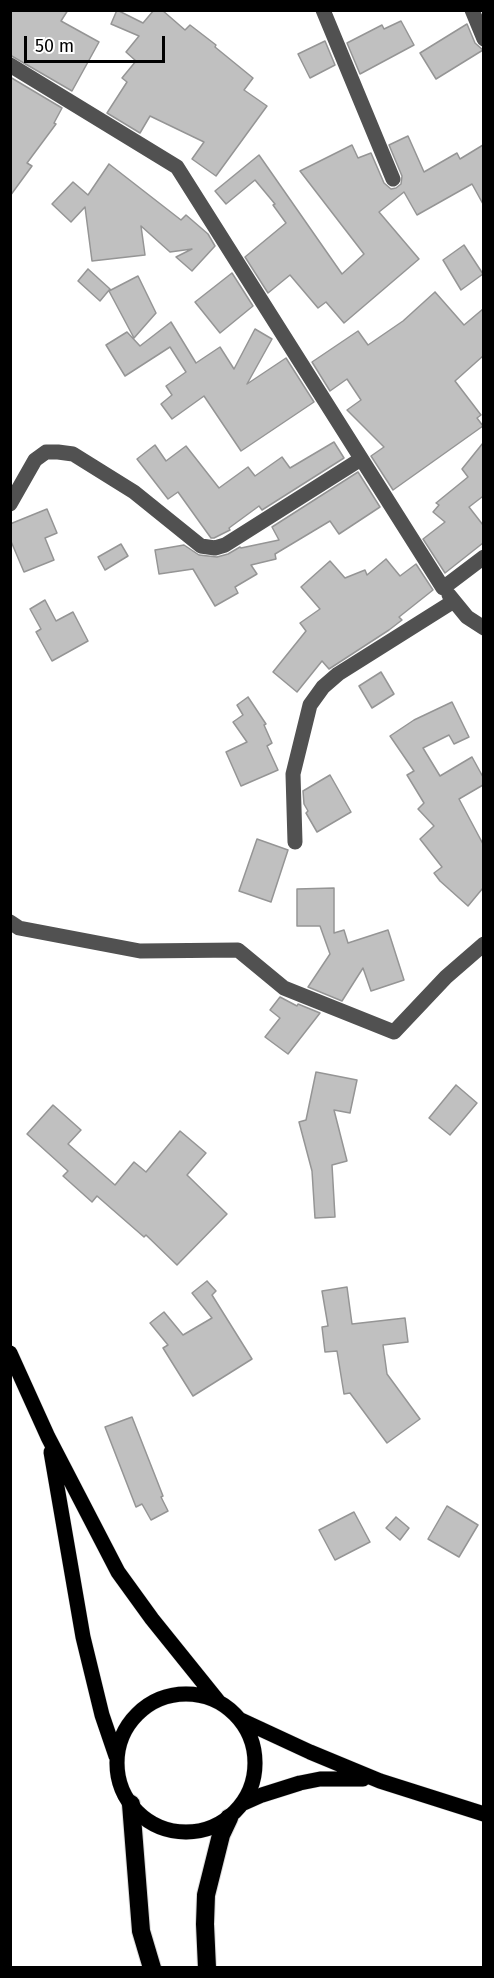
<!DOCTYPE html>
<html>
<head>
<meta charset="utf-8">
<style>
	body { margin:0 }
	#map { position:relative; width:494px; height:1978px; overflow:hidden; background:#fff; font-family:"Fira Sans",sans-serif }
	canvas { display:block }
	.frame { position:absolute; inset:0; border:12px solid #000; pointer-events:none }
	.scale { position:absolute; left:24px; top:36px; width:141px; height:27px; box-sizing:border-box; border:3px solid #000; border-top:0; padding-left:8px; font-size:18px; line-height:21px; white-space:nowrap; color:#000; -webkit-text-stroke:4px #fff; paint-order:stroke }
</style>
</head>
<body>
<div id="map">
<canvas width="494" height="1978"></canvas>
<div class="frame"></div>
<div class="scale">50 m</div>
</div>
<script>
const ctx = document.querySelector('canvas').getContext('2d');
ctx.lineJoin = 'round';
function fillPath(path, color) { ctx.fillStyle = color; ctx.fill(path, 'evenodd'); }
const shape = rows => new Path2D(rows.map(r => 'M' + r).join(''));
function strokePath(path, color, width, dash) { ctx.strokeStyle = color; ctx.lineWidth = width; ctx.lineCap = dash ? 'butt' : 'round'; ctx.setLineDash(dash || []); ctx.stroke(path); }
const building = shape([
	[10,10,68,10,61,21,99,42,72,91,10,55,10,10],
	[117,10,143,23,154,10,162,10,185,30,190,25,216,45,215,47,253,78,244,90,267,106,216,176,192,159,204,142,150,116,140,133,107,113,127,82,122,78,136,61,126,52,139,36,111,24,117,10],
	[401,21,414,45,360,74,347,43,382,25,384,29,401,21],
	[467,24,475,43,483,50,436,79,420,53,467,24],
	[325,41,335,65,310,78,298,54,325,41],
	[10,77,62,108,54,123,56,124,27,163,32,166,10,196,10,77],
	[408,136,424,172,457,153,460,159,483,145,483,204,472,184,417,215,404,192,379,212,419,259,344,323,326,302,318,308,290,275,268,293,245,257,286,223,273,205,275,204,255,180,226,204,215,191,259,155,342,274,364,254,300,171,352,145,358,158,371,153,384,183,391,189,396,188,401,184,402,176,389,145,408,136],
	[109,164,181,220,186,215,208,234,215,246,192,271,176,257,192,249,170,252,141,226,145,255,92,261,85,207,71,222,52,204,73,182,88,195,109,164],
	[464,245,483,274,461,290,443,260,464,245],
	[88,269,110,289,100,301,78,281,88,269],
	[232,273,253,306,220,333,195,302,232,273],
	[138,276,156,313,134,338,109,291,138,276],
	[435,292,464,325,483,309,483,356,455,381,481,415,477,418,483,426,393,490,371,456,384,447,347,410,361,400,347,379,330,391,312,362,358,331,368,345,403,321,435,292],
	[171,322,196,363,220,347,234,369,255,329,272,339,247,384,286,358,314,402,241,451,204,396,172,419,161,404,172,395,166,386,186,372,170,347,125,376,106,345,127,332,140,346,171,322],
	[334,442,344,458,262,510,259,506,229,528,230,530,214,538,211,538,178,492,168,499,137,459,155,445,166,461,186,446,219,488,248,467,255,476,282,457,290,468,334,442],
	[483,443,483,498,482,497,469,507,483,525,483,543,445,573,423,539,445,522,433,512,439,505,436,503,468,477,462,469,483,443],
	[358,472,380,507,339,534,330,521,275,554,276,559,251,565,257,574,235,587,238,593,215,606,193,569,159,574,155,550,184,545,199,555,217,557,228,554,240,547,241,548,279,540,272,527,358,472],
	[47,509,57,533,45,538,54,560,24,572,10,539,10,524,47,509],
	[121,544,128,556,105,570,98,557,121,544],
	[386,559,400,576,416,564,433,590,399,617,402,620,389,630,329,669,322,661,297,692,273,672,306,631,300,623,320,609,301,587,330,561,345,578,365,570,367,575,386,559],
	[45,600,56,621,73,612,88,641,52,661,36,632,41,629,30,609,45,600],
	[381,672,394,694,372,708,359,686,381,672],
	[248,697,266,724,264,725,272,743,267,746,278,770,241,786,226,752,247,742,233,722,243,715,237,705,248,697],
	[452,702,469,737,454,744,449,735,423,748,440,776,472,757,483,777,483,785,459,799,483,844,483,888,468,906,440,881,434,873,442,867,420,839,434,826,418,809,424,803,407,775,414,771,390,736,414,720,452,702],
	[330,775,351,812,317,832,306,813,308,811,304,804,303,791,330,775],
	[257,839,288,850,271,902,239,891,257,839],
	[334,888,334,933,344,930,348,943,388,930,404,980,371,991,363,968,342,1001,308,987,330,954,320,926,297,926,297,889,334,888],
	[280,997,297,1006,298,1004,320,1013,288,1054,265,1037,280,1018,270,1010,280,997],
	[316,1072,357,1080,350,1113,334,1110,347,1161,332,1165,335,1217,315,1218,312,1171,299,1122,306,1120,316,1072],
	[456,1085,477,1103,450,1135,429,1118,456,1085],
	[53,1105,81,1130,68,1144,115,1185,134,1162,146,1172,180,1131,206,1153,187,1175,227,1214,177,1265,146,1235,144,1237,97,1196,92,1202,63,1176,68,1171,27,1134,53,1105],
	[207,1281,216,1291,212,1295,252,1359,193,1396,163,1348,168,1345,150,1323,164,1312,183,1335,212,1318,192,1293,207,1281],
	[347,1287,352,1324,405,1318,408,1342,383,1345,387,1374,420,1419,387,1443,350,1393,344,1394,337,1351,325,1352,322,1327,328,1326,322,1291,347,1287],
	[132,1417,163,1496,161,1497,168,1511,151,1520,142,1504,136,1507,105,1427,132,1417],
	[447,1506,478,1525,459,1557,428,1539,447,1506],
	[354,1512,370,1542,335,1560,319,1530,354,1512],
	[396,1517,409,1528,400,1540,386,1528,396,1517]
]);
const minor = shape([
	[323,10,393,179],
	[472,10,484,39],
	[10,65,177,167,443,588,484,557],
	[10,504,35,460,46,452,58,452,73,454,134,492,201,546,215,548,225,545,361,459],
	[449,595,467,617,484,628],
	[295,842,293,774,310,705,323,687,338,674,454,601],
	[10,922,19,928,140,951,238,950,284,988,394,1032,446,977,484,944]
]);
const major = shape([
	[10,1353,48,1437,118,1572,152,1619,218,1701],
	[51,1452,83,1637,102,1715,116,1756],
	'117 1763a69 69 0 1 1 138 0a69 69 0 1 1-138 0Z',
	[241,1720,310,1752,380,1781,484,1814],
	[244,1803,262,1795,300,1783,320,1779,363,1779]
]);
const highway = shape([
	[131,1804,141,1931,152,1968],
	[207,1968,205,1924,206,1895,221,1835,229,1818]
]);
fillPath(building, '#c0c0c0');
strokePath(building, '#959595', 1.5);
strokePath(major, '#dbdbdb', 16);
strokePath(highway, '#dbdbdb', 20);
strokePath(minor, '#515151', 15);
strokePath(major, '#000', 15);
strokePath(highway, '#000', 18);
</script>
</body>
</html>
